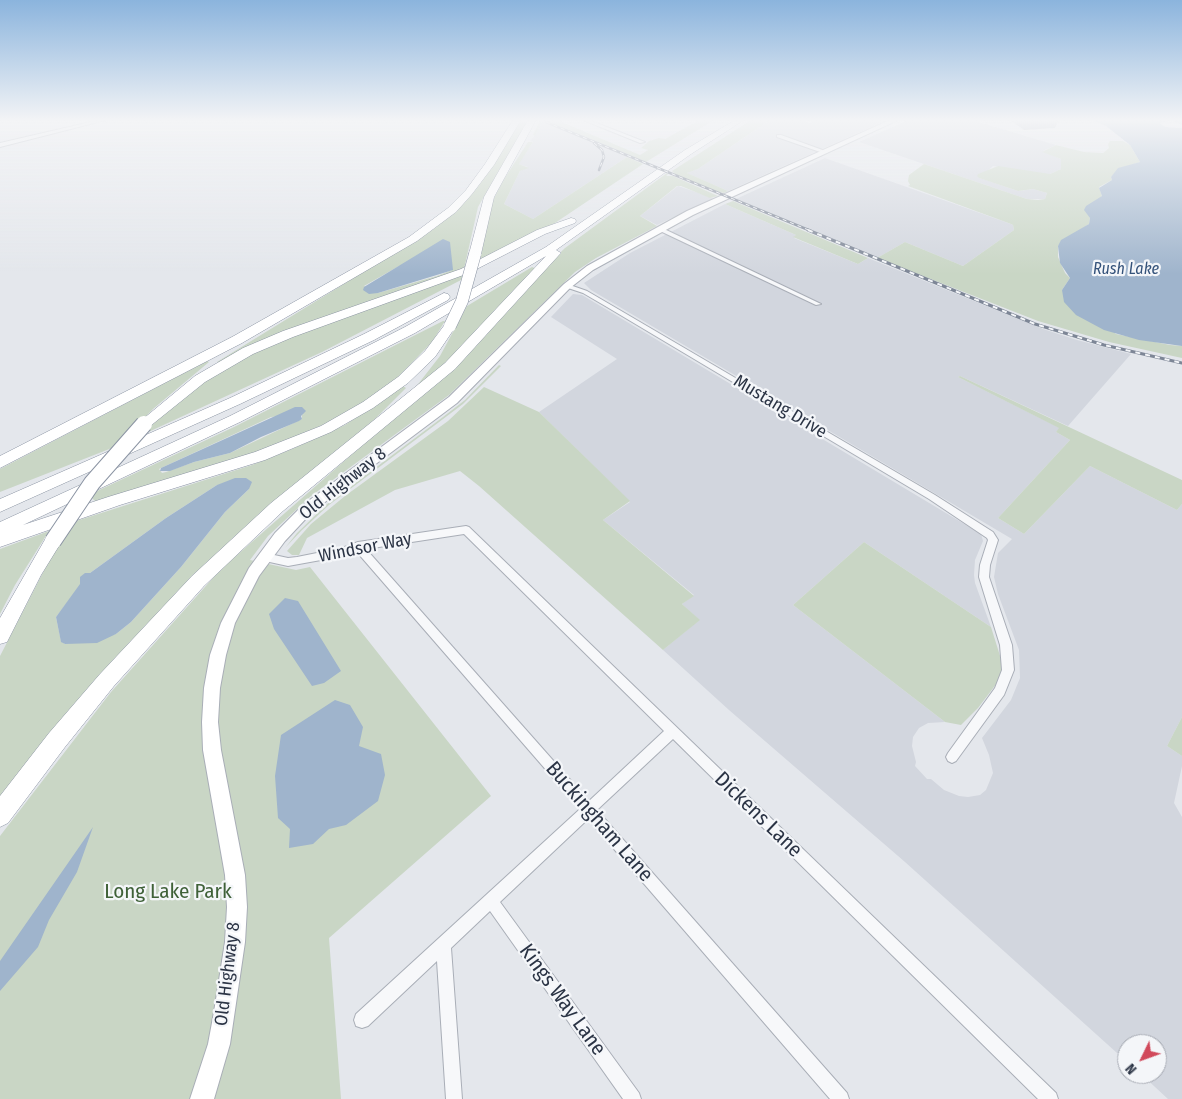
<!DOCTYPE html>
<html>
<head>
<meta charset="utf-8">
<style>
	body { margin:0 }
	#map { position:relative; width:1182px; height:1099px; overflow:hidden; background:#e4e7ec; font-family:"Fira Sans Condensed",sans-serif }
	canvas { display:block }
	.north { position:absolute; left:1117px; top:1034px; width:50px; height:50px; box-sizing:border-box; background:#f4f6f9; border:1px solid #a4a8b1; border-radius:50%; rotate:228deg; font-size:14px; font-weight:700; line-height:20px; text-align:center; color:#2b3445 }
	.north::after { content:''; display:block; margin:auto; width:18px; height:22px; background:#d1495b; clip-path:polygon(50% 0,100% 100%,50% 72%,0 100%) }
</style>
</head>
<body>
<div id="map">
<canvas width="1182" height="1099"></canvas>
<div class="north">N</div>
</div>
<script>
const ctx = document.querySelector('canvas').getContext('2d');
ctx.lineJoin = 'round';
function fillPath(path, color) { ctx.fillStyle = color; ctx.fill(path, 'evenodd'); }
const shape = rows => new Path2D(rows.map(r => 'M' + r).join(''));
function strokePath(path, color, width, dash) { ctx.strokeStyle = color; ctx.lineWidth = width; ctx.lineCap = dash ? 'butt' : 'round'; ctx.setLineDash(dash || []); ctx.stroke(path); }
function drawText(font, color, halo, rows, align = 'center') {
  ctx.font = font + ' "Fira Sans Condensed",sans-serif'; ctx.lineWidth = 4.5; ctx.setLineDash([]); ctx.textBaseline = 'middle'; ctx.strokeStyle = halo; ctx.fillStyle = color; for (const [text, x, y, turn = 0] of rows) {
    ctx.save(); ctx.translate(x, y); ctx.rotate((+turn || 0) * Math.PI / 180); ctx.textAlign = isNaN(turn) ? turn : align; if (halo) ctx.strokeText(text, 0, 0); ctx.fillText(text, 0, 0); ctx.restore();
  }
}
const built = shape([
	[543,120,630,155,533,219,504,204,520,171,528,167,518,164,533,142,530,141,535,135],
	[770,120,798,120,809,123,818,120,887,120,728,191,686,173,698,169],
	[908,120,972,120,1056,145,1043,151,1061,159,1061,169,1050,174,1041,174,993,166,980,178,1018,191,1033,189,1047,193,1045,199,1027,199,859,142],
	[825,158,1011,224,1013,225,1014,230,963,266,905,242,877,258,736,199],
	[678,186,714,198,657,225,640,216],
	[725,204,796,235,794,238,858,264,868,258,1043,329,1077,340,1131,354,1068,426,960,376,958,377,1060,428,1056,432,1070,440,998,518,1024,534,1090,466,1177,510,1182,504,1182,717,1167,746,1182,756,1182,766,1174,803,1182,817,1182,1099,1168,1099,1141,1074,1157,1074,1157,1044,1127,1044,1127,1062,905,862,729,710,663,650,699,620,682,604,694,595,603,520,630,502,539,412,617,359,551,317,573,294,582,295,981,534,983,541,975,560,974,575,975,583,991,627,864,542,793,605,945,722,928,723,919,728,913,737,912,746,916,762,915,766,927,779,931,779,944,790,959,796,968,797,980,795,986,790,993,773,989,755,982,738,1011,700,1020,678,1019,650,998,594,994,577,998,553,1012,539,591,290,584,283,630,253]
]);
const green = shape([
	[521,120,528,120,478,207,464,269,221,364,217,362,435,228,467,200,480,184],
	[451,259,452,270,437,276,378,293,364,286,399,266],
	[540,120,557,120,640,155,648,150,641,148,649,141,659,138,665,139,699,120,714,120,646,162,545,120,543,120,535,136,533,135],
	[751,120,770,120,698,169,687,173,728,191,724,193,715,191,675,174,672,171],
	[1110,141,1123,141,1130,145,1140,162,1118,171,1111,177,1112,180,1099,187,1102,196,1087,211,1090,218,1089,224,1058,246,1058,257,1065,273,1070,278,1062,290,1116,334,1170,345,1182,346,1182,358,1109,342,1038,321,877,258,905,242,963,266,1014,230,1013,225,1011,224,908,186,910,185,908,181,909,175,924,164,1027,199,1038,200,1045,199,1047,193,1033,189,1018,191,979,178,977,176,978,174,998,166,1050,174,1061,169,1061,159,1042,152,1056,145,1084,152,1103,153,1109,148,1108,144],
	[528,142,533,142,519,164,529,168,520,171,504,204,533,219,627,157,643,164,555,223,480,261,491,204,504,179],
	[667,173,668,174,666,176,673,176,718,196,710,198,681,186,677,186,640,216,657,226,596,258,575,272,449,395,311,496,268,536,250,560,296,570,310,567,491,796,329,938,341,1099,0,1099,0,836,111,692,221,569,374,435,565,248],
	[733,201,868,258,858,264,793,237,796,235,725,204],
	[532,267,537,269,476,335,408,397,440,356,467,306],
	[463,273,461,280,322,352,144,434,160,416,187,392,251,352],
	[443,321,445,321,432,342,398,377,369,399,325,424,266,449,97,503,91,497,95,492,234,427],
	[302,414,302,419,230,453,194,462,166,472,162,473,159,469,271,417,305,414],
	[207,361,209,362,153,409,117,446,0,492,0,469],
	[499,365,501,366,463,404,329,505,302,530,285,548,297,533,326,505,443,417,465,400],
	[960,376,1182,480,1182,504,1177,510,1090,466,1024,534,998,518,1070,440,1056,432,1059,428,958,377],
	[403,386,406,388,374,420,259,518,0,804,0,656,50,559,73,522,252,465,292,449,345,425],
	[217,485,249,489,225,512,181,567,131,622,116,634,65,644,61,641,56,617,90,573,166,518],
	[484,387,539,412,630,501,603,520,694,596,682,604,700,620,663,650,479,486,460,471,395,490,307,538,299,555,292,555,287,551,311,524,345,496,448,421],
	[49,531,15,585,0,614,0,549],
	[864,542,991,627,1001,659,1001,674,997,683,978,708,961,725,945,722,793,605],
	[1182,717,1182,756,1167,746]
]);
const water = shape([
	[1092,120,1182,120,1182,125,1172,120,1159,123,1166,127,1182,128,1182,346,1139,340,1104,330,1076,315,1064,302,1062,290,1070,278,1060,263,1058,246,1061,240,1089,224,1090,218,1084,210,1086,206,1102,196,1099,188,1112,180,1111,177,1118,168,1140,162,1130,145,1106,126],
	[443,239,450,242,453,270,378,293,369,294,363,290,364,287],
	[295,407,302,407,306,411,301,416,302,419,299,421,261,437,230,453,194,462,170,471,160,471,161,468],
	[235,478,246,478,252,482,249,489,225,512,181,567,131,622,116,634,97,643,65,644,61,642,56,617,80,584,80,577,85,573,90,573,166,518,217,485],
	[285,598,298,601,341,671,324,683,312,686,274,629,269,614],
	[335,700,350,705,363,727,359,746,381,754,385,775,378,801,346,825,329,829,313,844,289,848,290,829,278,818,275,776,281,735],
	[93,827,77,872,49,920,38,947,0,991,0,961]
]);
const street = shape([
	[99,120,106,120,0,147,0,143,99,120],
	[583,120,589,120,645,142,640,143,583,120],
	[777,135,781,135,828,152,823,153,777,137,777,135],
	[658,228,662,228,821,304,816,305,658,230,658,228],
	[567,284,587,291,611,305,935,495,993,532,998,540,990,565,989,577,1012,645,1014,670,1004,695,956,761,952,763,948,761,946,757,948,753,995,688,1002,670,1000,645,979,577,980,565,988,540,987,538,929,499,607,307,583,293,565,287,565,285,567,284],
	[466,526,469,527,1056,1093,1058,1099,1038,1099,673,739,597,810,847,1093,849,1099,830,1099,588,819,500,902,639,1093,641,1099,623,1099,490,911,451,948,462,1099,446,1099,437,961,368,1026,362,1028,356,1026,354,1020,356,1014,580,809,356,551,343,556,288,566,265,561,261,560,260,557,261,554,265,553,288,558,297,557,342,548,358,542,466,526],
	[464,534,664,731,589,801,366,549,464,534]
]);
const secondary = shape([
	[890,120,898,120,693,215,593,270,570,288,457,403,313,511,285,541,259,576,235,623,226,655,220,688,218,722,221,750,245,875,247,907,245,942,230,1044,214,1099,190,1099,208,1044,214,1012,225,942,227,907,225,875,203,750,202,722,204,688,210,655,221,623,249,568,275,533,303,505,449,397,564,284,587,266,687,211,890,120]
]);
const highway = shape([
	[513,120,521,120,494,165,472,194,456,212,417,241,242,343,0,468,0,456,232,337,409,237,448,208,466,190,485,164,513,120],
	[528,120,536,120,494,197,481,254,479,256,471,256,469,254,484,197,528,120],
	[735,120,744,120,691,154,556,250,561,253,559,255,455,369,283,511,204,586,114,686,65,747,8,823,0,827,0,796,49,733,100,674,192,576,271,503,445,363,546,256,415,333,240,422,23,525,108,497,255,452,321,426,363,402,398,377,425,351,446,323,454,323,456,326,435,357,408,383,373,408,331,432,265,460,120,505,0,547,0,522,230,416,405,327,546,247,685,150,735,120],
	[571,218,575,219,576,221,575,223,545,234,469,273,293,337,253,354,205,382,149,427,139,427,137,424,195,376,243,348,283,331,461,269,537,230,571,218],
	[444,293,448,294,450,297,448,300,374,340,240,404,0,512,0,499,230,398,364,334,444,293],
	[53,534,59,536,62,541,41,575,7,642,0,644,0,618,47,536,53,534]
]);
const railFar1 = shape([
	[546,122,811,231],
	[594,143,602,150,604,157,599,170]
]);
const rail = shape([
	[808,230,1035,324,1104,345,1182,363]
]);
const highwayBridgeFar1 = shape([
	[450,326,462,301,475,254]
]);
const highwayBridge = shape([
	[53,541,92,483,144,424]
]);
const wall = shape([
	[1010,120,1059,120,1055,128,1024,130]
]);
const farWaternames = [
	["Rush Lake",1126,270]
];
const streetNames = [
	["Mustang Drive",780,407,31],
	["Old Highway 8",343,484,-38],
	["Windsor Way",365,548,-11],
	["Old Highway 8",228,974,-83]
];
const nearStreetnames = [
	["Dickens Lane",758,815,44],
	["Buckingham Lane",599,822,49],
	["Kings Way Lane",562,1000,54]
];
const nearParknames = [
	["Long Lake Park",168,892]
];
fillPath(built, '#d2d6de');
fillPath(green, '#c9d6c5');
fillPath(water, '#9fb4cc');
strokePath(street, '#a9aeb7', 2);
strokePath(secondary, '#a9aeb7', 2);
strokePath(highway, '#8b94a3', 1);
fillPath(street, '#f7f8fa');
fillPath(secondary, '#fff');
fillPath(highway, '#fff');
strokePath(railFar1, '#7d8696', 2.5);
strokePath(rail, '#7d8696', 3);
strokePath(railFar1, '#f4f6f9', 1, [4]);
strokePath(rail, '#f4f6f9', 2, [5]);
strokePath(highwayBridgeFar1, '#8b94a3', 13, []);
strokePath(highwayBridge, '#8b94a3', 18, []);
strokePath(highwayBridgeFar1, '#fff', 12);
strokePath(highwayBridge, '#fff', 16);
fillPath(wall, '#a1a5ae');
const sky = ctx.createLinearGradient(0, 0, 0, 274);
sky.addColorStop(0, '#8bb4dd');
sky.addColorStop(0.44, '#f3f4f6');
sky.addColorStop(1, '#f3f4f600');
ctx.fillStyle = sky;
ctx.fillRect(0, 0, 1182, 274);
drawText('italic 16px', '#34527a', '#f4f6f9', farWaternames);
drawText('18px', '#2b3445', '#f4f6f9', streetNames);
drawText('21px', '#2b3445', '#f4f6f9', nearStreetnames);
drawText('21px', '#3f6138', '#f4f6f9', nearParknames);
</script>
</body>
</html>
